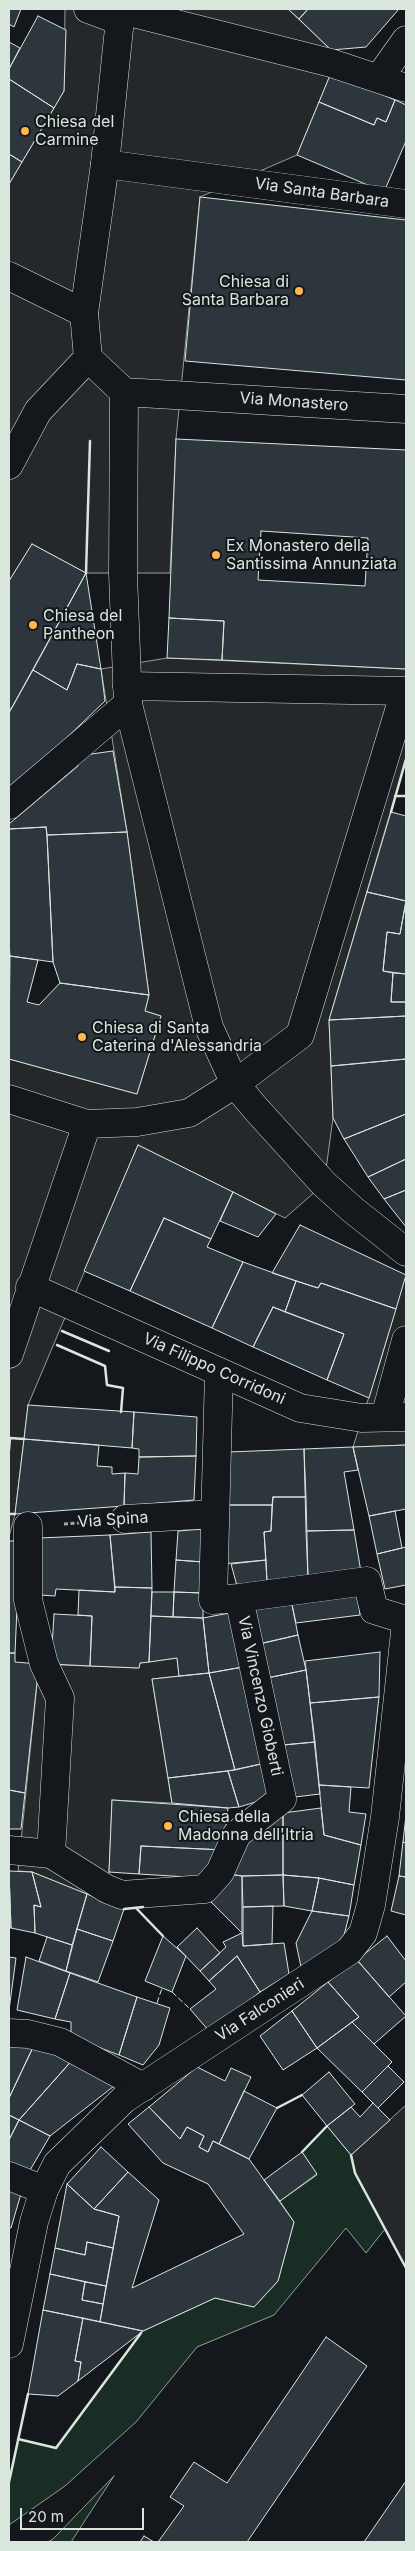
<!DOCTYPE html>
<html>
<head>
<meta charset="utf-8">
<style>
	body { margin:0 }
	#map { position:relative; width:415px; height:2551px; overflow:hidden; background:#14181c; font-family:Inter,sans-serif }
	canvas { display:block }
	.frame { position:absolute; inset:0; border:10px solid #d8e6dc; pointer-events:none }
	.scale { position:absolute; left:20px; top:2508px; width:124px; height:22px; box-sizing:border-box; border:2px solid #d8e6dc; border-top:0; padding-left:6px; font-size:15px; line-height:18px; white-space:nowrap; color:#d8e6dc; -webkit-text-stroke:4px #14181c; paint-order:stroke }
</style>
</head>
<body>
<div id="map">
<canvas width="415" height="2551"></canvas>
<div class="frame"></div>
<div class="scale">20 m</div>
</div>
<script>
const ctx = document.querySelector('canvas').getContext('2d');
ctx.lineJoin = 'round';
function fillPath(path, color) { ctx.fillStyle = color; ctx.fill(path, 'evenodd'); }
const shape = rows => new Path2D(rows.map(r => 'M' + r).join(''));
function strokePath(path, color, width, dash) { ctx.strokeStyle = color; ctx.lineWidth = width; ctx.lineCap = dash ? 'butt' : 'round'; ctx.setLineDash(dash || []); ctx.stroke(path); }
function drawText(font, color, halo, rows, align = 'center') {
  ctx.font = font + ' Inter,sans-serif'; ctx.lineWidth = 4; ctx.setLineDash([]); ctx.textBaseline = 'middle'; ctx.strokeStyle = halo; ctx.fillStyle = color; for (const [text, x, y, turn = 0] of rows) {
    ctx.save(); ctx.translate(x, y); ctx.rotate((+turn || 0) * Math.PI / 180); ctx.textAlign = isNaN(turn) ? turn : align; if (halo) ctx.strokeText(text, 0, 0); ctx.fillText(text, 0, 0); ctx.restore();
  }
}
const green = shape([
	[327,2126,351,2155,355,2173,385,2229,366,2253,346,2228,274,2315,197,2347,136,2422,65,2486,9,2525,9,2482,18,2439,56,2448,143,2331,215,2298,254,2307,278,2281,294,2222,280,2201,317,2175,302,2152,327,2126],
	[114,2476,71,2542,48,2542,53,2539,114,2476]
]);
const parking = shape([
	[65,9,288,9,331,50,331,73,297,155,200,197,176,439,170,573,86,573,32,544,9,581,9,184,64,91,65,9],
	[167,658,406,669,406,759,329,1020,333,1118,324,1184,285,1218,138,1145,28,1405,15,1514,9,1537,9,1059,137,1094,161,1016,145,1011,149,995,127,832,101,669,167,658],
	[406,1274,406,1445,353,1447,380,1362,406,1274],
	[177,1658,179,1676,152,1679,172,1803,112,1800,109,1872,105,1902,32,1872,18,1871,39,1664,139,1668,140,1663,177,1658],
	[406,2105,406,2268,355,2173,351,2155,406,2105]
]);
const building = shape([
	[9,9,21,9,14,27,9,24,9,9],
	[288,9,308,9,299,19,288,9],
	[308,9,399,9,366,47,331,50,299,19,308,9],
	[38,16,66,30,64,91,54,108,9,79,9,69,38,16],
	[9,42,20,48,9,69,9,42],
	[331,73,395,100,386,122,377,118,374,125,319,102,331,73],
	[9,79,54,108,22,162,9,154,9,79],
	[395,100,406,105,406,141,384,192,297,155,319,102,374,125,377,118,386,122,395,100],
	[9,154,22,162,9,184,9,154],
	[200,197,406,220,406,380,185,361,200,197],
	[176,439,406,450,406,669,222,660,224,621,169,618,176,439],
	[261,531,368,538,365,586,258,580,261,531],
	[32,544,86,573,11,709,9,708,9,581,32,544],
	[86,573,101,669,77,664,67,690,33,670,86,573],
	[169,618,224,621,222,660,167,658,169,618],
	[77,664,101,669,105,701,9,793,9,713,33,670,67,690,77,664],
	[113,751,127,832,47,835,46,827,9,829,9,824,78,766,77,756,113,751],
	[391,812,406,816,406,901,367,892,391,812],
	[46,827,47,835,53,962,10,956,9,941,9,829,46,827],
	[127,832,149,995,60,983,53,962,47,835,127,832],
	[367,892,406,901,400,934,387,932,383,971,393,973,391,1002,406,1002,406,1016,329,1020,367,892],
	[406,901,406,974,383,971,387,932,400,934,406,901],
	[10,956,38,960,27,1002,39,1005,60,983,149,995,145,1011,161,1016,137,1094,9,1059,10,956],
	[393,973,406,974,406,1002,391,1002,393,973],
	[406,1016,406,1059,331,1066,329,1020,406,1016],
	[406,1059,406,1114,344,1139,333,1118,331,1066,406,1059],
	[406,1114,406,1159,368,1177,344,1139,406,1114],
	[138,1145,233,1192,211,1239,164,1218,130,1291,84,1271,138,1145],
	[406,1159,406,1190,384,1199,368,1177,406,1159],
	[406,1190,406,1227,384,1199,406,1190],
	[233,1192,276,1214,258,1237,220,1221,233,1192],
	[164,1218,211,1239,207,1247,243,1262,212,1328,130,1291,164,1218],
	[300,1225,406,1275,396,1309,321,1283,318,1288,272,1273,300,1225],
	[243,1262,296,1281,285,1312,273,1307,253,1347,212,1328,243,1262],
	[296,1281,318,1288,321,1283,396,1309,369,1398,327,1380,344,1334,285,1312,296,1281],
	[273,1307,344,1334,327,1380,253,1347,273,1307],
	[28,1405,134,1412,132,1448,24,1439,28,1405],
	[134,1412,197,1417,196,1456,139,1457,139,1449,132,1448,134,1412],
	[24,1439,99,1445,97,1466,112,1467,112,1474,125,1473,124,1506,15,1514,24,1439],
	[406,1445,406,1509,369,1516,353,1447,406,1445],
	[353,1447,358,1470,344,1472,354,1530,306,1531,304,1449,353,1447],
	[304,1449,306,1497,273,1497,272,1505,226,1505,228,1452,304,1449],
	[196,1456,194,1500,124,1506,125,1473,138,1474,139,1457,196,1456],
	[273,1497,306,1497,308,1578,267,1582,264,1532,271,1531,273,1497],
	[226,1505,272,1505,271,1531,264,1532,266,1560,222,1564,226,1505],
	[395,1511,402,1548,377,1554,369,1516,395,1511],
	[204,1529,203,1562,176,1560,178,1531,204,1529],
	[354,1530,361,1572,308,1578,306,1531,354,1530],
	[151,1532,152,1588,115,1587,110,1535,151,1532],
	[110,1535,115,1592,56,1589,55,1596,40,1595,39,1538,110,1535],
	[9,1541,20,1541,15,1653,9,1653,9,1541],
	[406,1547,406,1585,385,1589,377,1554,406,1547],
	[176,1560,203,1562,203,1593,174,1592,176,1560],
	[266,1560,267,1582,237,1586,231,1564,266,1560],
	[115,1587,152,1588,149,1662,140,1663,139,1668,90,1666,92,1616,78,1615,79,1590,115,1592,115,1587],
	[357,1589,360,1615,296,1623,291,1600,357,1589],
	[152,1592,174,1592,173,1617,151,1616,152,1592],
	[174,1592,203,1593,203,1618,173,1617,174,1592],
	[291,1600,298,1635,259,1644,251,1608,291,1600],
	[235,1612,243,1667,209,1673,203,1618,235,1612],
	[54,1614,92,1616,90,1666,51,1664,54,1614],
	[151,1616,203,1618,209,1673,179,1676,177,1658,149,1662,151,1616],
	[298,1635,306,1670,267,1678,259,1644,298,1635],
	[380,1652,379,1697,310,1703,305,1661,380,1652],
	[9,1653,15,1653,15,1662,39,1664,25,1793,9,1790,9,1653],
	[243,1667,261,1764,235,1770,209,1673,243,1667],
	[306,1670,315,1742,283,1745,267,1678,306,1670],
	[209,1673,235,1770,168,1778,152,1679,209,1673],
	[379,1697,369,1788,319,1785,310,1703,379,1697],
	[315,1742,320,1794,295,1797,283,1745,315,1742],
	[261,1764,269,1798,239,1807,228,1771,261,1764],
	[228,1771,239,1807,228,1808,172,1803,168,1778,228,1771],
	[319,1785,351,1787,349,1812,366,1814,361,1845,324,1835,319,1785],
	[9,1790,25,1793,21,1829,9,1829,9,1790],
	[112,1800,228,1808,224,1850,141,1846,139,1874,109,1872,112,1800],
	[321,1808,324,1835,361,1845,354,1885,319,1878,283,1875,283,1813,321,1808],
	[283,1813,283,1875,242,1876,228,1874,237,1849,283,1813],
	[406,1815,406,1843,403,1842,406,1815],
	[403,1842,406,1843,406,1877,399,1876,403,1842],
	[141,1846,224,1850,204,1878,139,1874,141,1846],
	[9,1871,11,1928,9,1928,9,1871],
	[9,1871,32,1872,41,1907,34,1905,35,1933,11,1928,9,1871],
	[32,1872,87,1894,72,1945,35,1933,34,1905,41,1907,32,1872],
	[228,1874,242,1876,242,1933,206,1897,228,1874],
	[283,1875,319,1878,312,1911,284,1906,283,1875],
	[283,1875,284,1906,243,1907,242,1876,283,1875],
	[399,1876,406,1877,406,1915,391,1911,399,1876],
	[319,1878,354,1885,349,1916,312,1911,319,1878],
	[87,1894,124,1909,113,1941,77,1929,87,1894],
	[273,1906,272,1944,243,1946,243,1907,273,1906],
	[312,1911,349,1916,342,1943,301,1967,296,1943,312,1911],
	[197,1928,220,1953,200,1971,177,1947,197,1928],
	[77,1929,113,1941,98,1982,66,1971,77,1929],
	[242,1933,243,1946,284,1943,289,1974,260,1992,237,1956,209,1981,200,1971,226,1947,223,1942,242,1933],
	[163,1936,186,1956,172,1992,145,1981,163,1936],
	[387,1936,406,1961,406,1982,389,1997,357,1960,387,1936],
	[47,1937,72,1945,66,1971,39,1961,47,1937],
	[237,1956,260,1992,209,2031,190,2009,216,1989,209,1981,237,1956],
	[9,1957,16,1958,9,2010,9,1957],
	[26,1957,70,1973,55,2019,17,2010,26,1957],
	[357,1960,406,2016,374,2044,352,2022,359,2017,328,1982,357,1960],
	[70,1973,137,1997,119,2055,71,2037,71,2022,55,2019,70,1973],
	[328,1982,359,2017,317,2048,292,2011,328,1982],
	[137,1997,170,2008,159,2045,143,2065,119,2055,137,1997],
	[292,2011,317,2048,283,2070,260,2036,292,2011],
	[352,2022,392,2062,362,2092,317,2048,352,2022],
	[36,2041,75,2057,19,2120,9,2115,9,2098,36,2041],
	[36,2041,9,2098,9,2042,36,2041],
	[75,2057,114,2086,50,2136,19,2120,75,2057],
	[388,2066,404,2082,378,2108,362,2092,388,2066],
	[197,2067,225,2081,231,2068,251,2077,219,2144,213,2141,208,2152,199,2147,204,2136,187,2127,180,2139,149,2107,197,2067],
	[329,2072,355,2104,327,2126,302,2095,329,2072],
	[244,2091,277,2108,249,2159,219,2144,244,2091],
	[373,2103,390,2120,351,2155,327,2126,351,2107,360,2117,373,2103],
	[149,2107,180,2139,187,2127,204,2136,199,2147,208,2152,213,2141,249,2159,294,2222,278,2281,254,2307,215,2298,143,2331,100,2322,119,2216,94,2209,128,2172,159,2200,132,2288,244,2234,208,2184,163,2163,128,2124,149,2107],
	[9,2115,19,2120,9,2140,9,2115],
	[19,2120,50,2136,26,2177,9,2170,9,2140,19,2120],
	[101,2147,128,2172,94,2209,67,2184,101,2147],
	[302,2152,317,2174,280,2201,264,2180,302,2152],
	[9,2183,23,2187,11,2228,9,2227,9,2183],
	[67,2184,94,2209,119,2216,113,2248,87,2242,85,2255,55,2248,67,2184],
	[87,2242,113,2248,106,2286,50,2274,55,2248,85,2255,87,2242],
	[50,2274,85,2282,82,2300,103,2304,100,2322,43,2310,50,2274],
	[85,2282,106,2286,103,2304,82,2300,85,2282],
	[43,2310,83,2318,75,2361,81,2362,78,2381,58,2396,28,2394,43,2310],
	[83,2318,143,2331,78,2381,81,2362,75,2361,83,2318],
	[326,2337,367,2366,247,2542,158,2542,184,2506,170,2497,194,2462,227,2483,326,2337],
	[406,2481,406,2542,364,2542,406,2481],
	[144,2536,154,2542,140,2542,144,2536]
]);
const path = shape([
	[64,1524,90,1522]
]);
const pedestrian = shape([
	[125,1519,215,1514],
	[239,1598,367,1581,374,1610,406,1620],
	[51,1854,107,1889,122,1895,205,1889,220,1872,237,1834,282,1799,239,1598,213,1600,219,1372],
	[9,2033,28,2034,60,2042,143,2087],
	[9,2176,44,2190]
]);
const minor = shape([
	[121,10,331,63,406,88],
	[379,78,406,40],
	[105,164,406,204],
	[9,276,84,313],
	[9,465,38,411,88,358],
	[127,686,406,691],
	[9,805,128,704],
	[9,1099,87,1124,137,1122,189,1113,235,1084,300,1035,405,691],
	[30,1287,300,1408,362,1418,406,1417],
	[9,1354,87,1124],
	[385,1417,406,1340],
	[9,1850,51,1854,60,1698,44,1664,28,1600,28,1526],
	[9,2344,34,2222,44,2190,57,2164,124,2099,349,1951,363,1933,371,1905,385,1817,406,1623]
]);
const tertiary = shape([
	[88,9,120,21],
	[121,9,105,164,84,313,88,358,124,392,406,409],
	[124,392,123,574,128,704,209,1027,235,1084,256,1109,324,1184,353,1210,406,1252]
]);
const fence = shape([
	[172,1992,190,2009],
	[157,2003,162,1988]
]);
const wall = shape([
	[86,573,90,441],
	[395,796,406,796],
	[391,812,406,759],
	[62,1331,109,1351],
	[57,1345,105,1366,107,1385,123,1388,121,1412],
	[9,1450,10,1438,24,1439],
	[9,1514,15,1514],
	[136,1908,163,1936],
	[124,1909,143,1907],
	[277,2108,302,2095],
	[302,2152,327,2126],
	[351,2155,355,2173,406,2268],
	[18,2439,56,2448,141,2333],
	[9,2482,28,2394]
]);
const markers = [
	[25,131,5,"#ffb74d"],
	[299,291,5,"#ffb74d"],
	[216,555,5,"#ffb74d"],
	[33,625,5,"#ffb74d"],
	[82,1037,5,"#ffb74d"],
	[168,1826,5,"#ffb74d"]
];
const poiNames = [
	["Chiesa del",35,122],
	["Carmine",35,140],
	["Chiesa di",289,282,"right"],
	["Santa Barbara",289,300,"right"],
	["Ex Monastero della",226,546],
	["Santissima Annunziata",226,564],
	["Chiesa del",43,616],
	["Pantheon",43,634],
	["Chiesa di Santa",92,1028],
	["Caterina d'Alessandria",92,1046],
	["Chiesa della",178,1817],
	["Madonna dell'Itria",178,1835]
];
const streetNames = [
	["Via Santa Barbara",322,193,8],
	["Via Monastero",294,402,4],
	["Via Filippo Corridoni",214,1369,24],
	["Via Spina",113,1520,-4],
	["Via Vincenzo Gioberti",260,1696,78],
	["Via Falconieri",260,2010,-33]
];
fillPath(green, '#1a2d24');
strokePath(green, '#939e99', 1);
fillPath(parking, '#24282b');
strokePath(parking, '#939e99', 1);
fillPath(building, '#2c363c');
strokePath(building, '#d8e6dc', 1);
strokePath(pedestrian, '#d8e6dc', 29);
strokePath(minor, '#d8e6dc', 29);
strokePath(tertiary, '#d8e6dc', 29);
strokePath(path, '#9da8a2', 3, [4, 2.5]);
strokePath(pedestrian, '#14181c', 28);
strokePath(minor, '#14181c', 28);
strokePath(tertiary, '#14181c', 28);
strokePath(fence, '#d8e6dc', 1, [6, 2.5]);
strokePath(wall, '#d8e6dc', 2.5);
for (const [x, y, r, color] of markers) { const dot = new Path2D(); dot.arc(x, y, r, 0, 2 * Math.PI); ctx.fillStyle = color; ctx.fill(dot); strokePath(dot, '#14181c', 2); }
drawText('16px', '#d8e6dc', '#14181c', poiNames, 'left');
drawText('16px', '#d8e6dc', '#14181c', streetNames);
</script>
</body>
</html>
